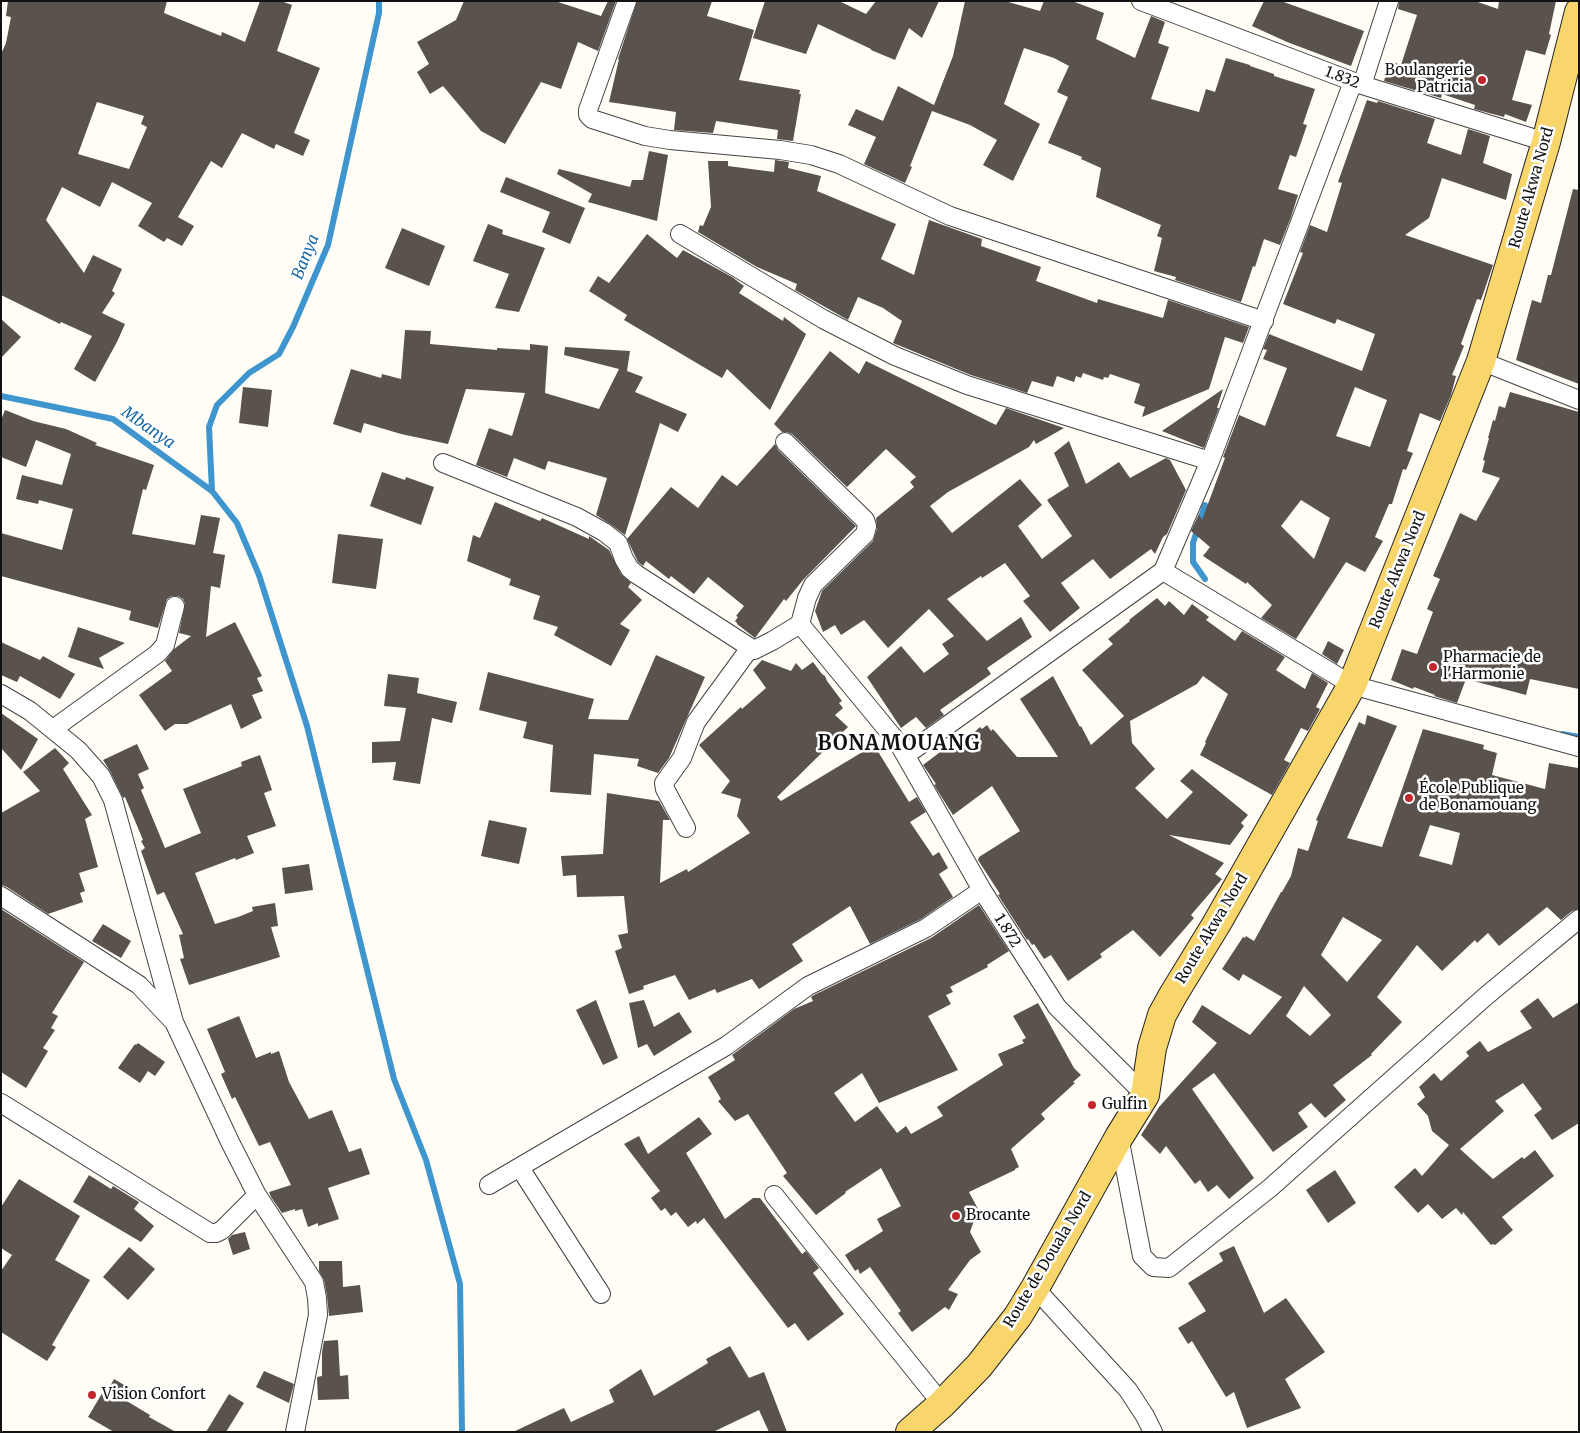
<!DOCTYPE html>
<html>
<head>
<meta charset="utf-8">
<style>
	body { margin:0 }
	#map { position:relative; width:1580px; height:1433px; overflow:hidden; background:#fffdf5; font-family:Merriweather,serif }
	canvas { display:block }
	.frame { position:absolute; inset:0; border:2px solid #111; pointer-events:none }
</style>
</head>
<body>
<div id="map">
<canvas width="1580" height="1433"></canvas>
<div class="frame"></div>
</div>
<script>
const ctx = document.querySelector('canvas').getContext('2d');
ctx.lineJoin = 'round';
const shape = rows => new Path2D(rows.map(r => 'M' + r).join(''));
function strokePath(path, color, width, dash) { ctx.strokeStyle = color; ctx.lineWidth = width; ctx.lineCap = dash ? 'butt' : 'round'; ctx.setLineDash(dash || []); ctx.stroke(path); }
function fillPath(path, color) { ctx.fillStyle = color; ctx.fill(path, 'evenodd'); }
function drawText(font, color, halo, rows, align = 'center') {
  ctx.font = font + ' Merriweather,serif'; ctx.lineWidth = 5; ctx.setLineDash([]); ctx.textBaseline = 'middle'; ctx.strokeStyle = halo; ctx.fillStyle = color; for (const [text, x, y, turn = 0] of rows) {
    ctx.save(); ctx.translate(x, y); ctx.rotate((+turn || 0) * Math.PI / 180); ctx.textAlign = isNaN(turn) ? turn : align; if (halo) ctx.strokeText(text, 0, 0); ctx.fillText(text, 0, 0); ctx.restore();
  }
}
const stream = shape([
	[1,396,113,419,212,491,237,523,259,575,307,726,394,1079,426,1160,460,1284,462,1432],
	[212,491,209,427,217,405,249,373,279,354,293,327,328,245,379,13,379,1],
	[1205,579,1193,562,1193,543,1205,505],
	[1562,734,1579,737]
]);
const building = shape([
	[8,1,167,1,164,13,221,36,222,32,245,42,260,1,281,1,292,5,277,51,320,68,294,133,310,140,303,156,276,144,274,149,242,133,222,168,211,161,178,217,194,226,182,246,167,238,164,242,138,226,152,203,112,182,100,207,62,187,46,220,84,273,93,255,122,269,112,291,115,293,102,313,125,324,117,342,95,382,74,369,92,336,61,322,60,324,1,295,1,54,6,43,11,17,6,16],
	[97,102,144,116,141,124,147,127,129,169,78,154],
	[464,1,555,1,601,16,608,1,616,1,598,51,578,42,561,89,541,82,505,144,481,131,443,86,430,94,417,72,429,64,417,42,456,20],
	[637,1,712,1,707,16,754,30,739,80,800,90,799,94,801,94,793,141,777,139,778,130,716,121,713,133,674,130,676,112,609,102,619,59,618,59],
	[765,1,839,1,866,14,876,1,939,1,922,38,909,28,895,60,871,50,871,49,818,24,806,54,753,38],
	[965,1,1005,1,1040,11,1044,1,1072,1,1104,13,1096,39,1135,58,1151,16,1165,22,1158,43,1169,47,1151,99,1199,112,1206,89,1215,92,1226,58,1250,65,1250,66,1274,74,1274,76,1315,89,1303,124,1307,125,1296,157,1290,155,1278,189,1298,195,1291,217,1280,245,1264,239,1255,267,1253,266,1241,302,1175,280,1176,277,1154,271,1162,238,1157,236,1161,225,1096,197,1101,168,1081,159,1082,157,1048,143,1068,97,1057,92,1069,66,1054,58,1024,48,1004,104,1040,124,1013,181,983,165,997,140,970,125,932,111,910,166,912,167,905,183,864,164,876,137,848,125,856,109,883,121,898,86,934,105,953,56],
	[1264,1,1281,1,1364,31,1351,66,1287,42,1252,26],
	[1399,1,1475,1,1498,9,1499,1,1556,1,1549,34,1551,35,1545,55,1526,50,1512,100,1532,105,1526,122,1505,114,1504,117,1474,109,1475,105,1442,94,1441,98,1384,81,1390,61,1401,65,1417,15,1398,9],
	[1367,100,1377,103,1378,101,1435,119,1427,143,1461,155,1468,129,1490,136,1483,163,1512,174,1506,200,1442,178,1429,218,1405,235,1493,265,1481,300,1477,299,1461,344,1464,346,1452,375,1456,376,1451,395,1440,421,1420,413,1407,451,1413,453,1406,470,1403,469,1392,504,1389,504,1375,537,1383,541,1365,572,1346,562,1296,639,1261,618,1272,605,1247,582,1246,584,1203,556,1210,547,1191,531,1199,514,1202,520,1225,458,1223,457,1239,415,1265,426,1287,368,1263,359,1267,350,1263,349,1269,334,1362,371,1375,334,1337,319,1335,324,1283,304,1303,253,1300,252,1310,225,1327,232,1342,183,1338,182],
	[1355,387,1387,400,1370,447,1336,436],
	[1301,500,1330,518,1314,559,1281,526],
	[649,151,668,155,657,221,588,202,592,194,557,174,559,169,630,187,632,180,643,180],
	[775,160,789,162,788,168,821,176,817,191,896,224,881,259,914,275,929,220,982,239,981,246,1041,267,1036,281,1097,303,1098,299,1163,318,1168,300,1249,327,1243,343,1225,337,1209,389,1142,417,1145,407,1134,403,1140,384,1110,374,1108,378,1104,377,1103,380,1083,373,1081,378,1076,376,1074,382,1057,376,1053,387,1032,381,1027,393,971,375,893,343,902,321,883,308,858,297,848,320,795,290,797,284,757,267,698,232,700,225,703,226,711,207,708,161,728,161,728,166,774,172],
	[506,177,585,208,570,244,542,232,550,212,500,192],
	[1573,189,1579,190,1579,384,1516,360,1532,300,1541,303,1548,275,1551,275],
	[488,224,503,230,502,234,545,248,519,312,495,308,509,274,473,261],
	[402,228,445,246,429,286,385,268],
	[647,234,677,258,683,250,732,277,744,286,739,293,783,321,784,317,806,334,770,410,727,369,722,378,624,320,627,315,589,291,598,276,609,283],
	[1,319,21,337,1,358],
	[405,330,431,331,430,344,497,350,497,348,530,350,530,344,548,346,545,393,599,409,619,369,564,355,565,347,630,351,627,371,643,377,635,392,687,414,678,432,660,423,625,535,610,524,596,515,607,478,548,461,545,470,514,458,507,477,476,465,489,428,512,436,525,393,466,389,448,444,401,434,364,423,361,433,333,424,351,369,381,378,382,374,401,379],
	[830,351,859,374,866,361,996,425,1006,408,1064,428,1036,444,1034,440,1029,447,948,492,930,506,952,533,1020,479,1042,505,1018,526,1042,559,1072,536,1047,500,1069,486,1054,453,1069,441,1086,484,1119,462,1130,478,1166,458,1170,460,1186,490,1167,534,1163,537,1155,554,1151,549,1110,579,1093,559,1061,583,1080,608,1050,632,1023,601,1030,596,1005,563,982,578,981,576,947,599,987,641,1021,617,1032,637,987,668,991,674,940,710,944,715,926,728,916,717,901,728,867,677,901,646,924,673,949,654,942,644,954,636,929,609,888,648,864,620,841,635,835,625,823,632,815,611,822,591,873,541,877,529,876,518,914,487,910,482,916,477,886,449,847,487,792,434,787,432,782,432,774,424],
	[243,387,272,390,268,427,239,423],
	[1223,389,1217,408,1219,408,1204,448,1162,431],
	[1510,392,1579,412,1579,689,1530,679,1526,695,1466,679,1457,703,1434,696,1435,695,1414,687,1413,689,1391,680,1402,649,1417,654,1433,612,1427,609,1440,579,1433,576,1460,513,1476,521,1500,478,1482,472,1485,461,1483,460,1489,438,1488,438,1493,420,1495,421,1499,406,1505,408],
	[5,410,33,421,66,429,97,443,95,445,154,465,146,490,143,489,132,534,195,545,201,515,220,518,213,553,225,555,220,588,211,586,206,637,235,622,262,676,257,678,263,691,252,695,262,718,241,729,231,704,187,724,175,724,165,731,139,695,172,671,165,661,174,649,191,636,179,633,185,604,183,599,178,596,172,596,167,599,158,628,129,620,131,611,1,576,1,533,62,550,73,509,39,500,38,504,16,499,22,475,62,485,71,454,36,440,26,467,1,457,1,420],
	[775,444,778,450,856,526,803,580,786,601,784,599,755,638,737,624,737,623,735,621,738,617,736,616,744,606,708,577,694,594,671,576,669,579,646,561,643,566,638,562,627,539,671,487,698,508,722,475,737,486],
	[382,472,405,480,406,477,434,487,421,525,370,506],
	[495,502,540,521,542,518,589,539,589,536,609,550,621,574,631,583,628,587,642,600,620,624,630,630,611,666,554,635,558,627,533,619,540,596,509,585,511,579,467,561,473,535,480,538],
	[338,534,383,539,376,589,332,583],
	[1157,598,1165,606,1169,601,1184,615,1192,604,1209,617,1206,620,1235,641,1242,631,1285,657,1276,670,1305,689,1312,673,1328,683,1316,707,1320,709,1308,731,1301,728,1284,760,1290,763,1272,795,1200,755,1206,743,1205,742,1228,694,1203,676,1197,684,1130,721,1132,743,1155,769,1135,788,1167,819,1193,792,1180,781,1192,769,1248,815,1241,823,1244,826,1230,845,1169,835,1224,863,1215,874,1222,879,1191,915,1194,918,1160,957,1133,930,1100,954,1102,957,1068,981,1051,955,1044,959,1034,944,1032,945,1028,939,1027,940,998,895,1000,894,978,860,979,857,1020,831,992,786,953,815,934,785,936,784,923,765,956,740,961,744,980,727,982,729,987,725,991,731,993,729,1017,757,1058,757,1020,699,1053,676,1080,727,1081,726,1091,745,1124,716,1082,670,1113,644,1108,639,1130,621,1129,620],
	[78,627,125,643,99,658,104,669,68,657],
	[1328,641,1344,650,1337,664,1322,654],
	[1,642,40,660,43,656,75,674,60,699,20,676,17,682,1,675],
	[656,655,705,677,669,758,658,773,637,766,639,759,594,754,591,795,550,792,553,745,523,738,527,722,479,710,488,672,594,699,588,719,628,720],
	[762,660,791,671,796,663,802,670,813,662,822,674,825,676,827,681,842,701,839,703,843,708,835,715,848,727,777,797,781,801,874,745,909,802,917,797,926,812,910,822,933,856,939,852,948,868,939,874,953,897,921,919,870,944,850,906,792,944,803,961,759,989,752,979,717,993,715,989,689,1000,675,975,643,986,644,989,629,994,615,951,622,948,618,935,628,933,624,896,577,897,576,875,563,876,561,856,603,854,607,793,659,801,670,820,663,820,660,883,687,869,688,872,750,833,737,816,741,799,721,793,730,781,699,745,741,707,742,709,766,688,753,670],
	[388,674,419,678,417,693,457,702,452,723,432,718,420,784,393,780,396,762,372,763,372,742,400,741,406,708,384,706],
	[1,713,38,739,21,770,1,748],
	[1367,715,1397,726,1347,838,1382,847,1423,729,1484,745,1483,749,1497,753,1492,775,1545,789,1549,763,1578,768,1579,909,1572,911,1561,920,1547,907,1499,946,1488,933,1477,943,1475,940,1442,971,1417,945,1377,997,1402,1022,1371,1054,1372,1055,1333,1085,1346,1100,1325,1118,1311,1103,1298,1113,1308,1127,1273,1152,1214,1073,1192,1089,1254,1178,1229,1199,1217,1185,1208,1192,1200,1180,1195,1184,1166,1146,1160,1154,1141,1135,1159,1107,1217,1043,1192,1022,1202,1005,1250,1035,1282,997,1243,974,1239,981,1222,969,1243,937,1245,938,1246,936,1254,941,1281,892,1282,892,1291,876,1298,848,1308,851,1318,821,1316,820,1359,722,1365,725],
	[1430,825,1460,833,1452,865,1419,856],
	[1343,917,1382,940,1347,982,1321,955],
	[1304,986,1331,1015,1310,1036,1286,1016],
	[137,744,149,769,138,774,144,788,141,790,165,848,201,833,183,789,242,766,241,762,260,755,272,790,264,793,276,826,247,836,254,853,236,860,235,858,195,873,215,924,238,917,253,911,252,907,275,903,278,926,271,927,280,957,189,985,180,959,184,958,179,935,183,934,164,892,157,895,141,851,145,848,141,841,143,840,125,797,123,798,110,771,103,760],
	[55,748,69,763,63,769,92,815,85,819,98,867,79,873,85,891,80,893,83,902,48,914,7,887,1,885,1,813,40,791,23,772],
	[489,820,527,828,519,864,481,856],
	[309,864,313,890,285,894,282,868],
	[979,905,1009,951,987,965,988,967,950,987,953,992,946,995,951,1004,928,1016,958,1070,879,1103,862,1073,834,1093,855,1122,877,1106,897,1133,906,1126,911,1134,943,1116,937,1107,1003,1065,998,1054,1024,1043,1022,1040,1026,1038,1013,1016,1038,1003,1074,1068,1081,1075,1073,1082,1075,1083,1041,1114,1045,1119,1011,1149,1019,1167,1015,1169,1015,1170,969,1192,978,1209,970,1232,981,1252,970,1260,948,1290,958,1294,949,1310,945,1307,912,1332,898,1313,901,1311,870,1267,860,1274,858,1269,855,1271,845,1255,883,1231,877,1219,901,1206,881,1168,845,1192,846,1193,816,1215,783,1176,787,1173,748,1114,735,1121,718,1101,721,1099,708,1077,735,1060,732,1055,794,1009,813,1001,811,997,814,995,931,938],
	[1,909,84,962,52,1013,58,1016,51,1028,55,1030,43,1048,48,1051,26,1088,1,1072],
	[103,924,131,941,121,958,92,941],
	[1538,998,1553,1018,1579,1002,1579,1123,1552,1140,1534,1115,1542,1109,1523,1083,1495,1101,1504,1111,1460,1149,1493,1179,1522,1157,1524,1159,1535,1150,1554,1176,1502,1217,1513,1230,1495,1245,1493,1244,1491,1245,1463,1212,1462,1215,1456,1208,1442,1219,1428,1204,1418,1213,1394,1187,1415,1168,1422,1176,1449,1145,1432,1131,1428,1116,1417,1104,1425,1097,1419,1087,1434,1073,1441,1081,1469,1056,1466,1052,1480,1041,1488,1052,1532,1028,1520,1011],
	[596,1000,618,1058,603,1065,576,1010],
	[644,1000,654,1027,679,1012,692,1032,654,1056,647,1044,638,1048,629,1003],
	[239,1016,256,1058,271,1052,271,1054,279,1051,289,1082,309,1119,332,1110,349,1152,361,1148,370,1174,328,1188,339,1219,318,1226,318,1223,308,1227,302,1209,295,1211,295,1209,282,1213,271,1197,269,1192,291,1185,270,1142,259,1146,235,1097,232,1099,221,1074,225,1072,207,1029],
	[138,1043,165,1062,155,1076,148,1071,140,1083,118,1068,135,1044,136,1045],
	[699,1117,712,1134,686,1153,725,1219,753,1198,760,1198,802,1254,806,1251,819,1268,813,1273,844,1314,808,1341,795,1323,788,1328,704,1218,697,1224,696,1221,688,1227,676,1212,671,1216,665,1208,661,1211,651,1198,660,1191,624,1144,639,1136,648,1154],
	[1335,1170,1356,1203,1328,1223,1306,1190],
	[89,1175,111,1189,113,1186,139,1202,134,1209,154,1226,141,1242,73,1202],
	[19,1179,80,1216,55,1260,90,1280,52,1345,56,1347,47,1361,1,1332,1,1271,12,1255,1,1248,1,1207],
	[245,1232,250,1249,233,1255,228,1239,232,1235],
	[1234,1246,1264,1313,1286,1298,1325,1352,1285,1379,1301,1408,1247,1428,1234,1392,1226,1397,1192,1341,1188,1344,1178,1328,1206,1311,1188,1283,1223,1261,1219,1253],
	[129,1247,155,1269,128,1300,103,1277],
	[319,1261,342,1261,343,1287,360,1285,363,1312,329,1316,327,1296,324,1280,319,1271],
	[338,1340,340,1376,348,1375,349,1399,318,1400,317,1377,322,1376,322,1352,324,1341],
	[730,1346,749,1378,764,1372,787,1432,769,1432,759,1410,713,1432,513,1432,564,1408,571,1422,614,1402,609,1390,641,1369,654,1396,708,1363,706,1359],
	[264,1371,294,1384,289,1403,256,1387],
	[114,1379,131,1389,125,1400,150,1415,149,1417,176,1432,114,1432,88,1417,104,1390,107,1392],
	[229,1394,244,1403,226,1432,206,1432]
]);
const minor = shape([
	[627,1,588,110,588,115,592,119,645,136,670,140,780,150,811,155,839,164,950,216,1264,321],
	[1141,1,1362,85,1546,142],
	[1362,85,1389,1],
	[680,234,823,319,895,356,967,385,1210,461],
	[1481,361,1579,400],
	[443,463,577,517,604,532,618,543,624,559,630,569,636,574,754,650,772,641,800,624,807,598,813,585,865,534,867,526,865,520,785,442],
	[1163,571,1352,685,1579,747],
	[800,624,899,744,910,750,913,750,1163,571,1210,461,1353,82],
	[1,694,30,711,78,750,101,776,113,800,174,1022,230,1142,257,1195,314,1282,317,1298,318,1315,295,1432],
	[53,729,157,654,165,645,175,606],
	[899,744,982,890,1057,1007,1145,1095],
	[686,828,665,789,664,783,682,758,696,722,750,648],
	[1,896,139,985,172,1020],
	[1,1103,210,1233,216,1233,222,1230,257,1195],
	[1119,1137,1142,1256,1153,1267,1169,1268,1270,1188,1486,996,1579,919],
	[520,1168,601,1294],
	[489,1185,726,1046,808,986,926,928,982,890],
	[774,1195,942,1404],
	[1035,1288,1128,1390,1145,1416,1153,1432]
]);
const primary = shape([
	[910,1432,942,1404,979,1366,1018,1316,1035,1288,1119,1137,1145,1095,1152,1048,1162,1015,1173,995,1217,923,1352,685,1481,361,1546,142,1579,12]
]);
const markers = [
	[1482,80,5,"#c4262e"],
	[1433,667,5,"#c4262e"],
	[1409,798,5,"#c4262e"],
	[1092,1105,5,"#c4262e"],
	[956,1216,5,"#c4262e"],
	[92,1395,5,"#c4262e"]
];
const poiNames = [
	["Boulangerie",1472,71,"right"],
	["Patricia",1472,88,"right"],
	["Pharmacie de",1443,658],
	["l'Harmonie",1443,675],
	["École Publique",1419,789],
	["de Bonamouang",1419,806],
	["Gulfin",1102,1105],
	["Brocante",966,1216],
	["Vision Confort",102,1395]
];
const streetNames = [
	["1.832",1342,78,21],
	["Route Akwa Nord",1532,188,-74],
	["Route Akwa Nord",1398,570,-68],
	["Route Akwa Nord",1212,929,-59],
	["1.872",1007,931,58],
	["Route de Douala Nord",1048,1260,-59]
];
const waterNames = [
	["Banya",306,257,-68],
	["Mbanya",148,428,35]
];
const districtNames = [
	["BONAMOUANG",899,744]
];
strokePath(stream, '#3f96cf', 6);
fillPath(building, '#5a524d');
strokePath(minor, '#444', 20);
strokePath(primary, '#222', 30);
strokePath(minor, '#fff', 18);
strokePath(primary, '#f9d66b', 28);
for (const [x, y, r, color] of markers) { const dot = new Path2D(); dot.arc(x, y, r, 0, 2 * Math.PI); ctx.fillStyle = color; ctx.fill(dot); strokePath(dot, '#fff', 2); }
drawText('15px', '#111', '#fff', poiNames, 'left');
drawText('15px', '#111', '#fff', streetNames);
drawText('italic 16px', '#1768a6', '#fff', waterNames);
ctx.letterSpacing = '1px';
drawText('bold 20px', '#111', '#fff', districtNames);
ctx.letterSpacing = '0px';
</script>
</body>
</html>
